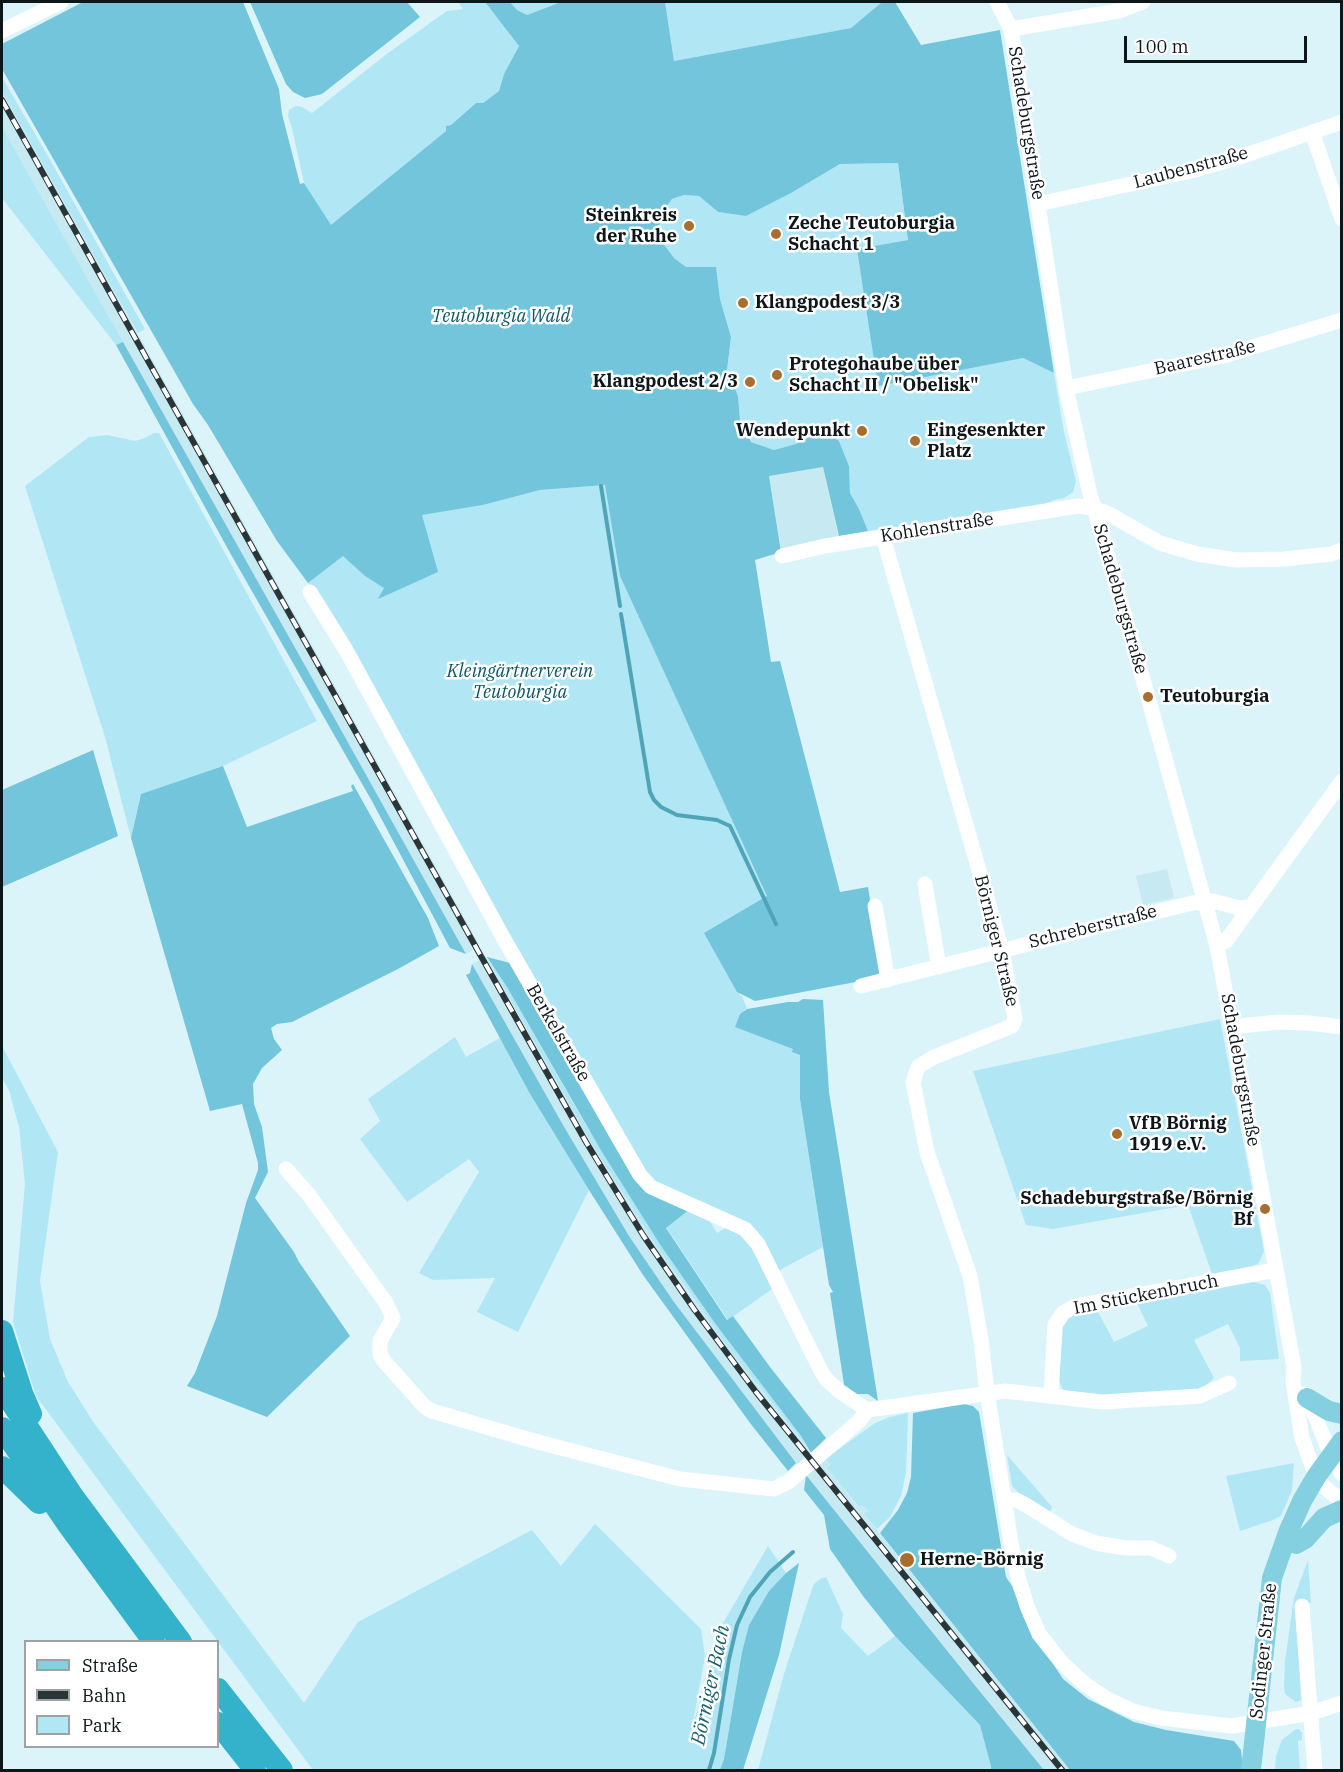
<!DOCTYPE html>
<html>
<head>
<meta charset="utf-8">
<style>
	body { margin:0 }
	#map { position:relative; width:1343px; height:1772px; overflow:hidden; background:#dbf4fa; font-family:"IBM Plex Serif",serif }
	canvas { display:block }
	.frame { position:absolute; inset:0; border:3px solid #0d1618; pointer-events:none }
	.legend { position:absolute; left:24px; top:1640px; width:195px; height:108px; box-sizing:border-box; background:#fff; border:2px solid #9ea2a3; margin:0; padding:8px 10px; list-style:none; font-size:18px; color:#0d1618 }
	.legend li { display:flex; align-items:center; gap:12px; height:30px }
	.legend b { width:30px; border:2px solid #9ea2a3 }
	.scale { position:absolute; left:1124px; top:36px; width:183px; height:27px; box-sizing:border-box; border:3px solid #0d1618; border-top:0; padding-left:8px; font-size:18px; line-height:21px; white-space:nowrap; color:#0d1618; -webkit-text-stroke:4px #fff; paint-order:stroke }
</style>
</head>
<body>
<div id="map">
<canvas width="1343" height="1772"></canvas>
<div class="frame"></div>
<ul class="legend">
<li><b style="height:8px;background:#85d0e0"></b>Straße</li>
<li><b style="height:8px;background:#2a3538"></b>Bahn</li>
<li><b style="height:16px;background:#b1e6f4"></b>Park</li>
</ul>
<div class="scale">100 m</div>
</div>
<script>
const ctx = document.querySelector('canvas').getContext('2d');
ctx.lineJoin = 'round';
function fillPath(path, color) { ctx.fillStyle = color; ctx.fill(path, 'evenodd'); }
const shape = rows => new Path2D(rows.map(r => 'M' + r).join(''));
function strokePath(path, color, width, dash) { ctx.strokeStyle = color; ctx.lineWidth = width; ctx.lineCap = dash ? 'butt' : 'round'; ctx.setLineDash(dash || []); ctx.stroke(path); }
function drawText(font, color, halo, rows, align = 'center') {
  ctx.font = font + ' "IBM Plex Serif",serif'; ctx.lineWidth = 5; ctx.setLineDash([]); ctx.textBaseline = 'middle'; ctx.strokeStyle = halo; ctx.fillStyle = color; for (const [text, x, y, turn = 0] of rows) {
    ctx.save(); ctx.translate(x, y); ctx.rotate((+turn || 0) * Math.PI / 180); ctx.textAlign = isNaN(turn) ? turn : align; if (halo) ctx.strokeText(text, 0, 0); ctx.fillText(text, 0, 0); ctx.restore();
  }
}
const built = shape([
	[2,91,480,946,470,952,466,954,2,127],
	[823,467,837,531,841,540,781,549,769,476],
	[1167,869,1174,898,1143,905,1136,876],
	[486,956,626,1198,686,1289,752,1378,811,1453,797,1465,674,1302,629,1236,563,1125,472,964],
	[825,1459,830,1466,827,1468,858,1507,862,1504,868,1512,865,1515,1070,1770,1044,1770,806,1475]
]);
const green = shape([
	[458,2,485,2,519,46,504,74,499,91,483,103,476,103,451,125,447,126,446,131,331,226,304,183,292,128,288,116,289,110,296,106,302,107,312,113,388,53,447,11,463,9],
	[510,2,561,2,527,15,517,10],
	[665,2,882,2,851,28,674,61],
	[2,77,49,158,145,329,138,333,119,300,2,91],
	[2,127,123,342,116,345,2,198],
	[898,163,908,240,858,249,878,385,1023,358,1054,373,1064,432,1076,481,1073,492,1064,498,1054,500,1034,508,868,531,859,509,850,493,849,466,839,441,823,430,796,444,774,450,751,442,740,420,738,396,727,370,731,337,720,299,716,268,686,267,674,258,665,246,661,236,659,217,672,199,684,195,699,196,718,212,746,216,791,193,840,164],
	[154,433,159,433,317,721,223,766,141,794,131,838,105,737,25,486,89,437,107,435,135,441,145,438],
	[605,485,620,576,768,896,739,994,742,996,747,1009,743,1011,800,1055,800,1099,823,1247,776,1272,761,1241,655,1185,600,1101,340,627,308,583,343,555,365,576,385,588,380,599,421,515,483,505,540,490],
	[486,956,507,987,583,1120,661,1246,717,1326,801,1436,806,1446,728,1347,656,1245,594,1147],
	[1220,1019,1264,1251,1259,1263,1252,1266,1212,1274,1188,1205,1053,1229,1026,1225,973,1071],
	[455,1037,466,1057,500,1038,530,1094,589,1190,518,1332,477,1312,495,1278,433,1280,419,1273,479,1172,469,1159,407,1202,360,1139,380,1121,368,1099],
	[2,1046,58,1152,40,1281,50,1339,68,1382,94,1423,304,1703,358,1622,532,1530,561,1566,595,1524,701,1629,705,1656,692,1728,723,1623,768,1546,786,1573,769,1591,749,1625,742,1652,724,1759,720,1770,313,1770,36,1396,13,1322,25,1184,19,1127,9,1090,2,1078],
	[690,1209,707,1216,717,1233,729,1226,747,1237,775,1287,728,1320,666,1227],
	[1253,1282,1265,1285,1270,1293,1279,1359,1240,1361,1240,1348,1228,1324,1194,1340,1214,1378,1200,1390,1110,1397,1065,1391,1062,1388,1059,1380,1063,1327,1068,1318,1076,1314,1097,1310,1114,1342,1148,1326,1137,1303],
	[908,1413,906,1473,901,1496,890,1517,877,1529,864,1514,868,1511,862,1505,859,1507,827,1468,830,1465,825,1459,875,1423,890,1417],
	[1007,1455,1052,1507,1050,1512,1019,1493,1012,1486],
	[1294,1463,1292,1490,1281,1516,1273,1520,1240,1531,1226,1476],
	[1308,1560,1311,1603,1296,1604,1301,1700,1296,1702,1285,1694,1284,1686,1285,1661,1294,1598],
	[826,1577,843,1614,841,1628,868,1656,895,1636,980,1725,992,1766,991,1770,758,1770,784,1674,810,1595,814,1584,820,1579],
	[1296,1729,1299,1729,1302,1733,1302,1740,1298,1741,1300,1770,1275,1770,1276,1756,1282,1740]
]);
const forest = shape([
	[83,2,243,2,279,89,282,114,300,184,304,183,331,225,446,131,446,126,451,125,476,103,483,103,499,91,504,74,519,46,485,2,510,2,517,10,527,15,561,2,665,2,674,61,851,28,882,2,895,2,921,45,1000,30,1054,373,1023,358,878,386,857,249,908,240,898,163,840,164,791,193,746,216,718,212,699,196,684,195,672,199,659,217,661,236,665,246,674,258,686,267,716,267,720,299,731,337,727,370,738,396,740,420,751,442,774,450,796,444,823,430,839,441,849,466,850,493,859,509,868,531,839,536,823,467,769,476,781,552,755,560,771,662,780,661,840,892,868,887,882,977,755,1001,737,992,704,933,767,896,620,576,605,485,540,490,483,505,422,515,438,572,378,599,384,588,365,576,343,556,308,583,277,541,208,425,193,404,2,69,2,44],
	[250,2,407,2,420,17,322,94,305,98,293,92,286,84],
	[123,342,312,678,466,954,450,948,373,803,229,551,116,345],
	[93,750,118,836,2,887,2,790],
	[223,766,247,827,353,791,351,786,353,784,428,918,439,946,398,969,292,1022,277,1024,271,1028,274,1039,282,1050,262,1068,253,1084,254,1104,262,1127,268,1172,255,1198,294,1252,299,1262,350,1336,267,1417,187,1386,195,1373,217,1316,246,1203,258,1170,258,1163,242,1104,210,1111,131,838,141,794],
	[487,957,510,963,637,1178,690,1209,666,1228,727,1320,733,1316,770,1367,826,1438,811,1453,801,1436,717,1326,661,1246,602,1152,507,987],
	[472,964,563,1125,629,1236,674,1302,796,1463,788,1471,750,1423,643,1275,589,1190,530,1094,466,975,470,973],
	[803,999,823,1000,829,1092,878,1401,868,1394,850,1394,845,1391,830,1293,833,1292,829,1285,800,1099,800,1055,792,1052,793,1049,735,1027,740,1014,747,1009,788,1002,798,1002],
	[964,1404,973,1406,979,1412,1006,1577,1012,1586,1026,1622,1063,1679,1088,1699,1134,1722,1166,1730,1234,1741,1241,1750,1243,1770,1070,1770,880,1533,898,1510,907,1493,911,1477,913,1413],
	[806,1475,978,1689,1044,1770,991,1770,991,1766,980,1725,895,1636,863,1596,830,1549,824,1515,804,1490],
	[799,1563,779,1655,743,1770,720,1770,724,1759,742,1652,749,1625,769,1591,786,1573]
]);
const stream = shape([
	[601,486,620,606],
	[621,614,650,792,654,800,661,807,677,815,717,820,730,826,776,924],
	[709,1770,714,1753,729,1659,737,1625,750,1597,770,1572,793,1552]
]);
const minor = shape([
	[997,2,1011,29,1066,388,1089,490,1148,697,1217,946,1294,1367,1293,1381,1302,1438,1316,1477,1322,1485,1342,1502],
	[1011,29,1119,11,1143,2],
	[2,31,61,2],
	[1312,132,1342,219],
	[1038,204,1191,171,1243,156,1342,122],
	[1066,388,1223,356,1342,320],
	[883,537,1002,950,1015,1019,1012,1026,932,1058,918,1067,913,1082,927,1152,970,1276,981,1340,987,1392,1011,1543,1018,1577,1027,1606,1039,1634,1062,1663,1085,1684,1107,1699,1133,1711,1161,1718,1232,1726,1311,1713,1342,1703],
	[782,556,825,546,1078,506,1093,508,1109,514,1160,543,1197,554,1237,560,1284,559,1331,554,1342,550],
	[310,592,346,650,504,939,640,1175,651,1187,745,1229,758,1244,820,1369,826,1379,838,1390,867,1410,1005,1391,1102,1402,1200,1396,1229,1383],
	[925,884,939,967],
	[875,906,888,980],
	[1217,946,1226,941,1342,781],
	[861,986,1192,903,1213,901,1239,908,1249,907],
	[1232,1027,1278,1022,1309,1023,1342,1027],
	[286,1169,309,1195,386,1303,393,1318,380,1341,380,1354,384,1361,425,1407,432,1411,534,1441,680,1479,774,1489,788,1482,842,1436,859,1421,867,1410],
	[1306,1394,1331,1455,1342,1474],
	[1051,1395,1055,1325,1063,1313,1070,1309,1076,1306,1276,1270],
	[1004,1500,1016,1500,1026,1505,1072,1534,1096,1543,1125,1548,1151,1548,1169,1556],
	[1302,1606,1315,1770]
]);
const major = shape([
	[1307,1398,1329,1411,1342,1414],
	[1296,1544,1305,1539,1324,1518,1342,1510],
	[1251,1770,1272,1578,1289,1530,1302,1501,1316,1477,1342,1441]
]);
const highway = shape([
	[2,1331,22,1393,31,1414],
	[2,1388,72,1495,181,1642],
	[2,1428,69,1526,154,1642],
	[2,1467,39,1503],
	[218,1689,282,1770],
	[218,1723,255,1770]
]);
const rail = shape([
	[2,100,482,958,586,1142,643,1235,694,1309,756,1392,1062,1770]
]);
const markers = [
	[689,226,6,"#a86e2e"],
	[776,234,6,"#a86e2e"],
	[743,303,6,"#a86e2e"],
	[777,375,6,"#a86e2e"],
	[750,382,6,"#a86e2e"],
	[862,431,6,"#a86e2e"],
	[915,441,6,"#a86e2e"],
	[1148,697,6,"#a86e2e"],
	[1117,1134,6,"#a86e2e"],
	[1265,1209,6,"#a86e2e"],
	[907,1560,8,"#a86e2e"]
];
const streetNames = [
	["Schadeburgstraße",1026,123,81],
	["Laubenstraße",1191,168,-15],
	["Baarestraße",1205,358,-13],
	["Kohlenstraße",937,528,-9],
	["Schadeburgstraße",1120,599,74],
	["Schreberstraße",1093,927,-14],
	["Börniger Straße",996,941,76],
	["Berkelstraße",558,1033,60],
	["Schadeburgstraße",1240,1070,80],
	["Im Stückenbruch",1146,1295,-11],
	["Sodinger Straße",1264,1651,-84]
];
const poiNames = [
	["Steinkreis",677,216,"right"],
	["der Ruhe",677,237,"right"],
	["Zeche Teutoburgia",788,224],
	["Schacht 1",788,245],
	["Klangpodest 3/3",755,303],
	["Protegohaube über",789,365],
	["Schacht II / \"Obelisk\"",789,386],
	["Klangpodest 2/3",738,382,"right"],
	["Wendepunkt",850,431,"right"],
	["Eingesenkter",927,431],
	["Platz",927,452],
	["Teutoburgia",1160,697],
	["VfB Börnig",1129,1124],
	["1919 e.V.",1129,1145],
	["Schadeburgstraße/Börnig",1253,1199,"right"],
	["Bf",1253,1220,"right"],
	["Herne-Börnig",920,1560]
];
const parkNames = [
	["Teutoburgia Wald",501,317],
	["Kleingärtnerverein",520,672],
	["Teutoburgia",520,693]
];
const waterNames = [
	["Börniger Bach",711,1685,-78]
];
fillPath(built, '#c7e9f2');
fillPath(green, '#b1e6f4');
fillPath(forest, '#72c5da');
strokePath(stream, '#50a4b8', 4);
strokePath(minor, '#fff', 15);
strokePath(major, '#85d0e0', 20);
strokePath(highway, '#34b1cb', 22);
strokePath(rail, '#2a3538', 6);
strokePath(rail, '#fff', 4, [11]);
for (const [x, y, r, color] of markers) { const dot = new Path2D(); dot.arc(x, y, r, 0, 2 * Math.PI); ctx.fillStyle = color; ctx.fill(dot); strokePath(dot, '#fff', 2); }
drawText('18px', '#0d1618', '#fff', streetNames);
drawText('bold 18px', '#0d1618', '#fff', poiNames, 'left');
drawText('italic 18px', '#0e5665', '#fff', parkNames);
drawText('italic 20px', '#1a5f6e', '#fff', waterNames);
</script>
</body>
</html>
